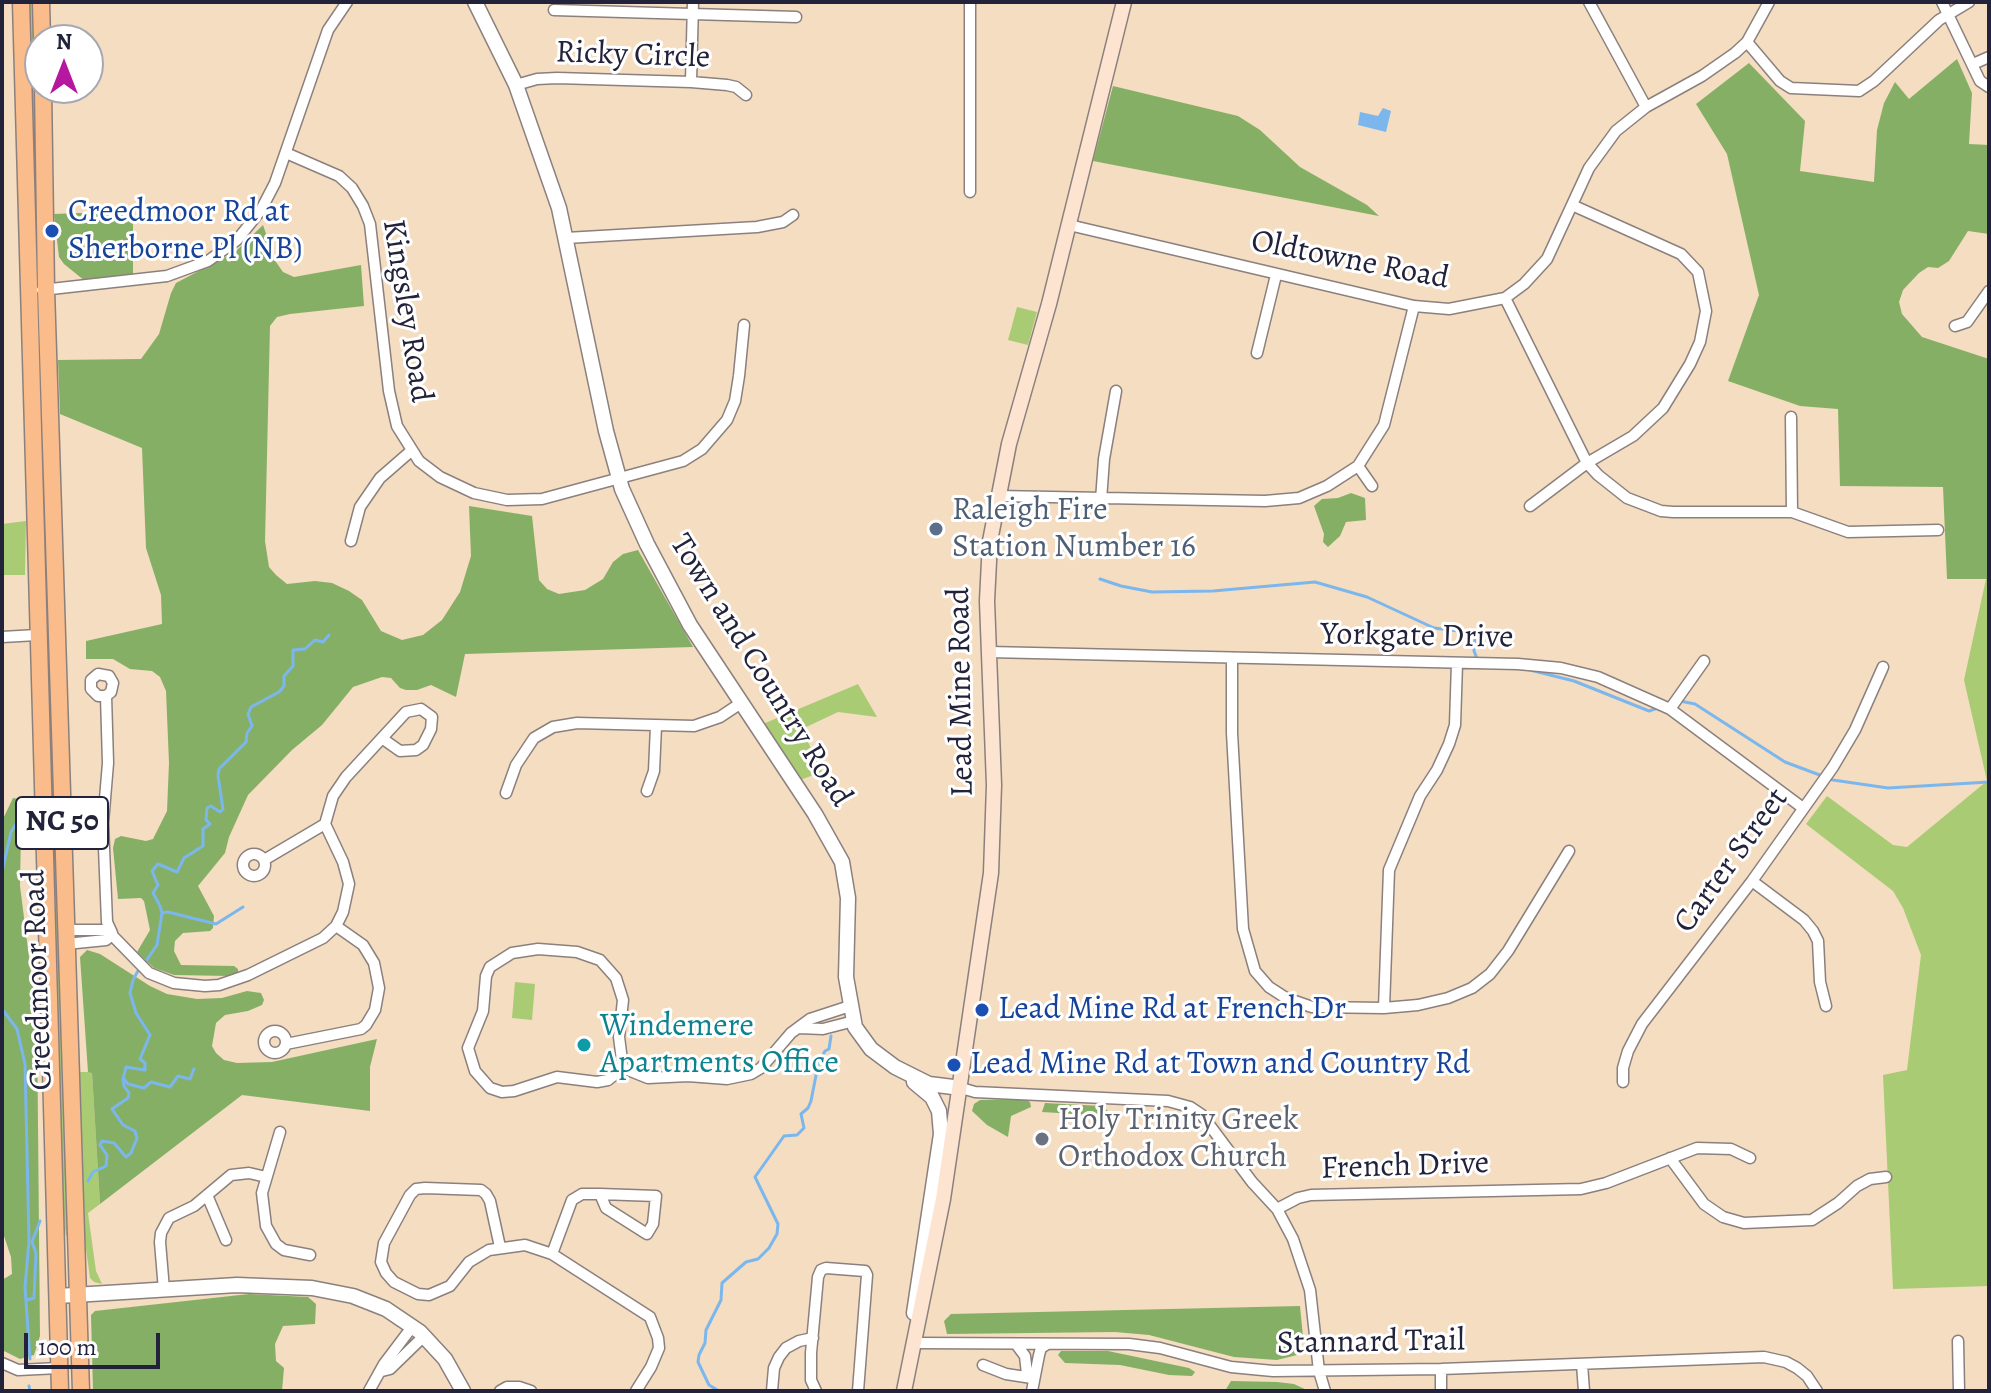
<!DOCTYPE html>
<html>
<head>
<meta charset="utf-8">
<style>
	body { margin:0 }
	#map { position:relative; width:1991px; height:1393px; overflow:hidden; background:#f4ddc0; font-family:Alegreya,serif }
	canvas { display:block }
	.frame { position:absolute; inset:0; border:4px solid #22223b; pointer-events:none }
	.north { position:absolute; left:24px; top:24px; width:80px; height:80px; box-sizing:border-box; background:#fff; border:2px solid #a7a7b1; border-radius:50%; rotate:0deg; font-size:22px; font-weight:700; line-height:32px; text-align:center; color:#22223b }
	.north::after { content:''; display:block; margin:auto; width:28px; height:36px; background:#b5179e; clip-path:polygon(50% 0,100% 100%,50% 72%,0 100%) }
	.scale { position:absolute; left:24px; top:1333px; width:136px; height:36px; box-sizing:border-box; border:4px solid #22223b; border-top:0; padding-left:10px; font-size:24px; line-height:28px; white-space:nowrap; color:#22223b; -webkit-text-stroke:6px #fff; paint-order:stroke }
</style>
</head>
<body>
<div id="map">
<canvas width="1991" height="1393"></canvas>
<div class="frame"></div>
<div class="north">N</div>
<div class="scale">100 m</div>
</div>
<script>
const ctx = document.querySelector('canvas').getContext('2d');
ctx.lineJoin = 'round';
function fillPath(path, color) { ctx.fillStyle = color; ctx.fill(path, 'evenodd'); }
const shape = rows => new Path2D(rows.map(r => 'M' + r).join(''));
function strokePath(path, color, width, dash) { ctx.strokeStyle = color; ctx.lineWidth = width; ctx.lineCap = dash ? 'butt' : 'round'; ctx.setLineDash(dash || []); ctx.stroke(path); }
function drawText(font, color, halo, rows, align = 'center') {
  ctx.font = font + ' Alegreya,serif'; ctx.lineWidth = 6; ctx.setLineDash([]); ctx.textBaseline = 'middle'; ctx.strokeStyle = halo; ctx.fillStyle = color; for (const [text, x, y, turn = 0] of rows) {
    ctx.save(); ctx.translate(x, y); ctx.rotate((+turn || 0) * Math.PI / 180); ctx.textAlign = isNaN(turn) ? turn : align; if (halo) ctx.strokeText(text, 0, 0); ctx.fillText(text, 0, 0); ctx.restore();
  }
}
const green = shape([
	[28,2,35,2,37,19,40,228,37,228,31,188],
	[1017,307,1037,312,1028,345,1008,340],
	[37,350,44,395,69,1235,66,1236,60,1192],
	[26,521,25,575,2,575,2,524],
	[1986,579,1989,579,1989,1286,1893,1289,1883,1075,1907,1070,1921,955,1903,908,1893,891,1806,824,1827,796,1893,845,1907,847,1987,781,1964,680],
	[858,684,877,717,838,712,802,729,822,772,800,780,763,724],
	[515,982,535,984,532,1020,512,1018],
	[79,1045,80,1072,92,1072,100,1204,88,1213,96,1271,102,1284,94,1282,90,1278,83,1227,77,1053]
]);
const forest = shape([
	[1957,59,1972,93,1969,144,1989,145,1989,234,1968,231,1949,261,1938,268,1928,267,1919,273,1903,290,1899,302,1902,314,1922,337,1989,359,1989,579,1947,579,1943,487,1840,486,1838,409,1800,406,1728,381,1759,295,1727,154,1696,104,1749,63,1805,121,1800,171,1874,182,1877,130,1884,103,1895,82,1909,99],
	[1113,86,1238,116,1260,130,1300,167,1367,205,1379,216,1093,161],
	[133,211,133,277,85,281,64,264,59,257,54,214],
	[263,225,276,262,283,272,294,277,361,265,364,306,290,314,277,317,270,326,265,541,269,567,276,575,287,584,315,581,332,583,349,591,362,600,381,631,402,640,423,635,442,620,460,592,471,556,469,506,532,516,539,580,547,589,559,594,585,590,603,579,613,562,623,554,638,550,693,647,465,654,456,697,431,685,417,690,406,690,400,688,391,678,382,677,353,687,322,725,292,750,248,795,229,837,225,853,198,886,214,916,213,928,210,931,183,933,175,941,174,951,181,965,234,966,238,969,238,973,229,976,174,975,154,968,137,952,150,930,144,901,141,898,118,899,113,848,115,839,121,836,146,841,153,839,167,811,169,763,166,691,160,677,152,671,130,669,113,659,86,659,86,641,162,624,161,595,146,548,142,448,60,414,58,360,141,359,159,334,171,293,176,283,235,252],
	[1351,493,1365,498,1366,520,1346,522,1340,536,1328,547,1323,542,1324,534,1314,506,1322,499,1338,498],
	[13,798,25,800,28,816,21,830,20,886,37,1020,40,1336,34,1355,20,1359,2,1350,2,1280,12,1274,11,1257,2,1230,2,821],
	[87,950,100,954,150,986,167,994,197,999,222,998,247,991,261,993,264,1000,262,1005,248,1011,225,1015,216,1023,212,1046,216,1053,224,1060,237,1063,272,1062,377,1039,370,1067,370,1111,242,1095,100,1204,92,1073,88,1072,80,957],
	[1024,1099,1030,1102,1031,1107,1011,1116,1008,1137,987,1125,972,1111,974,1104,980,1100],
	[1045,1103,1102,1106,1108,1111,1107,1116,1042,1112],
	[249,1294,308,1297,316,1304,315,1324,283,1326,275,1344,276,1361,284,1368,282,1391,93,1391,91,1315,95,1311],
	[1300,1306,1303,1337,1297,1355,1277,1360,1234,1357,1149,1335,1115,1332,947,1334,944,1321,951,1314],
	[1061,1351,1108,1351,1189,1368,1195,1372,1192,1376,1169,1375,1120,1365,1065,1363,1058,1355],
	[1231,1381,1277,1382,1294,1384,1309,1391,1225,1391]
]);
const water = shape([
	[1383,108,1391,111,1386,132,1358,125,1360,112,1378,116]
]);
const stream = shape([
	[1100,579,1121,586,1152,592,1213,591,1315,582,1367,597,1434,628,1475,633,1474,651,1478,661],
	[1530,670,1574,681,1649,711,1658,708],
	[1680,701,1695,704,1785,762,1833,780,1888,788,1989,782],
	[2,872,11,832,23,813],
	[162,913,168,912,216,924,243,907],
	[144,964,157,945,162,913,160,906,153,893,158,885,152,871,158,864,177,872,184,858,203,846,203,829,210,824,206,820,207,808,211,806,220,812,223,809,218,776,219,769,246,742,247,733,252,726,248,714,251,707,279,692,284,686,284,676,293,666,293,650,305,649,315,640,323,642,329,635],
	[2,1009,17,1029,25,1064,29,1241,25,1287,30,1359],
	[124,1079,128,1084,144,1088,151,1082,170,1087,178,1076,190,1079,194,1069],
	[88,1181,93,1172,106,1166,107,1155,100,1145,102,1141,114,1143,126,1157,131,1153,137,1138,135,1131,123,1125,112,1109,128,1098,129,1093,124,1086,123,1079,126,1067,145,1070,145,1063,140,1059,150,1035,136,1013,130,993,133,980,139,969],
	[27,1300,34,1298,36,1253,32,1242,40,1221],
	[29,1386,30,1391],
	[719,1391,709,1385,698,1362,699,1355,705,1343,706,1330,721,1300,722,1283,746,1262,758,1259,769,1248,777,1234,778,1224,755,1177,784,1136,797,1135,804,1128,801,1114,808,1108,811,1101,818,1065,825,1051,829,1049,831,1036]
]);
const minor = shape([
	[1589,2,1646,107],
	[1942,2,1980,81,1989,87],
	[554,10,796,17],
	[1747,42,1780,81,1791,88,1859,91,1874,81,1939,20,1969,2],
	[1973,64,1989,57],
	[691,82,693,2],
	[516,85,537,79,557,78,691,82,727,85,736,87,746,95],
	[286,153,339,176,352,188,363,206,370,224,389,391,397,426,419,461,440,477,474,493,507,500,542,499,683,461,702,449,727,420,735,401,739,376,744,325],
	[970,192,970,2],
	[1069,225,1414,306,1449,309,1505,298,1524,284,1547,259,1589,168,1616,131,1646,107,1702,76,1735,53,1747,42,1769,2],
	[566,238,757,227,783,222,793,215],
	[42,290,167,276,208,261,237,240,261,210,275,183,328,30,347,2],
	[1505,298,1587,463,1598,475,1627,498,1661,511,1673,512,1792,512,1848,532,1938,530],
	[1955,326,1967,322,1989,291],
	[1257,353,1276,275],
	[1791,417,1792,512],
	[1358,466,1372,486],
	[997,496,1265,501,1299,498,1327,486,1358,466,1384,425,1414,306],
	[1101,500,1104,459,1116,391],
	[1530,506,1587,463,1633,436,1663,408,1690,364,1700,342,1706,311,1698,272,1681,254,1572,205],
	[351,541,360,507,380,478,411,451],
	[2,637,37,635],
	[989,652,1518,664,1561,668,1598,677,1670,709,1803,808],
	[1232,659,1232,733,1243,929,1255,971,1269,987,1286,998,1312,1007,1384,1008,1418,1005,1448,998,1472,988,1490,974,1508,951,1569,851],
	[106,696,98,696,91,689,91,680,98,674,109,676,113,683,111,692,106,696,108,763,103,823,107,922,112,933],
	[1670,709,1704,661],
	[647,791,654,771,656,726],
	[506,793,516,765,534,738,553,727,577,723,694,726,720,717,741,703],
	'243 865a11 11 0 1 1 22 0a11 11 0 1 1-22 0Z',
	[264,860,325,824],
	[1752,881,1804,920,1813,931,1818,941,1820,982,1826,1006],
	[65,930,107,930,149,973,174,983,205,986,219,985,248,975,323,938,336,926,343,912,349,884,343,862,325,824,333,796,346,777,406,712,421,709,432,717,431,729,423,745,416,750,400,751,383,739],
	[66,944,106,940,112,935],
	[1384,1008,1389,870,1420,796,1437,770,1449,744,1455,725,1457,663],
	[799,1028,823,1029,854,1021],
	'264 1042a11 11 0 1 1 22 0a11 11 0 1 1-22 0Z',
	[286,1044,361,1029,366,1025,375,1010,379,988,374,963,363,945,336,926],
	[623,1068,608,1080,597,1082,557,1077,514,1091,502,1092,490,1088,475,1071,468,1048,483,1011,486,976,490,967,512,953,538,949,577,952,600,960,616,978,623,1000,619,1037,623,1068,648,1078,688,1076,727,1079,751,1074,761,1068,791,1033,810,1019,850,1006],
	[1623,1082,1623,1068,1628,1051,1642,1024,1752,881,1833,767,1855,730,1883,667],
	[961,1088,975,1092,1168,1101,1190,1107,1202,1115,1252,1182,1277,1209,1293,1239,1310,1290,1319,1371,1325,1391],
	[280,1132,262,1193,266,1226,276,1244,284,1250,310,1255],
	[1670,1158,1704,1204,1723,1217,1744,1223,1812,1220,1838,1203,1857,1186,1870,1179,1886,1177],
	[207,1195,226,1240],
	[1277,1209,1298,1198,1311,1195,1581,1189,1606,1183,1697,1148,1731,1149,1750,1158],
	[500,1247,490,1201,486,1194,481,1190,425,1188,416,1189,410,1195,384,1243,381,1262,386,1273,394,1282,418,1294,429,1295,450,1286,469,1262,489,1250,525,1245,552,1254,650,1317,658,1338,659,1348,651,1367,636,1391],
	[552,1254,572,1200,582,1194,600,1194,656,1196,653,1224,647,1234,606,1208,600,1194],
	[164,1290,160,1242,161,1233,169,1218,194,1206,231,1175,249,1173,266,1177],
	[1958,1341,1959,1391],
	[915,1343,1129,1344,1160,1348,1231,1367,1273,1371,1441,1369,1764,1357,1786,1362,1797,1368,1807,1376,1817,1391],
	[1016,1344,1025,1356,1027,1374,1032,1378],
	[2,1363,18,1370,59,1368],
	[1582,1364,1584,1391],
	[983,1365,1006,1374,1032,1378],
	[382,1371,390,1369,424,1336],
	[369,1391,384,1364,412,1327],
	[500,1391,507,1387,519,1387,531,1391],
	[772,1391,774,1368,779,1357,786,1348,799,1341,813,1338],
	[816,1391,811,1380,811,1353,818,1277,821,1270,826,1268,865,1271,867,1275,858,1391],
	[1032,1391,1039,1355,1041,1348,1047,1344],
	[1441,1391,1441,1369]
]);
const tertiary = shape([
	[475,2,516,85,559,208,606,431,622,489,647,544,690,625,815,814,842,862,848,898,846,977,855,1027,871,1049,895,1067,929,1084,961,1088],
	[914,1082,932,1097,939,1111,941,1134,914,1313],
	[58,1296,237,1285,312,1288,353,1296,386,1309,420,1332,445,1359,463,1391]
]);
const secondary = shape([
	[904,1391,943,1199,991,873,994,785,987,601,990,541,1009,444,1049,304,1124,2]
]);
const primary = shape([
	[21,2,60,1391],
	[41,2,42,40],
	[43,88,46,289,81,1391]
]);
const markers = [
	[52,231,8,"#1a4fb4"],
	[936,529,8,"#5c6f8a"],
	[982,1010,8,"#1a4fb4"],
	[584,1045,8,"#0f9aa8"],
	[954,1065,8,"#1a4fb4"],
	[1042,1139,8,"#6b7280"]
];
const shields = [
	[62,823,92]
];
const shieldNames = [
	["NC 50",62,823]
];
const streetNames = [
	["Ricky Circle",633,56,2],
	["Oldtowne Road",1350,261,11],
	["Kingsley Road",406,311,81],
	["Yorkgate Drive",1417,637,1],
	["Town and Country Road",760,671,58],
	["Lead Mine Road",962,692,-91],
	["Carter Street",1732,861,-54],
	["Creedmoor Road",39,980,-92],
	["French Drive",1405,1167,-2],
	["Stannard Trail",1371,1343,-1]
];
const transitNames = [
	["Creedmoor Rd at",68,213],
	["Sherborne Pl (NB)",68,250],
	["Lead Mine Rd at French Dr",998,1010],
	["Lead Mine Rd at Town and Country Rd",970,1065]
];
const serviceNames = [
	["Raleigh Fire",952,511],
	["Station Number 16",952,548]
];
const cultureNames = [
	["Windemere",600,1027],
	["Apartments Office",600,1064]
];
const worshipNames = [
	["Holy Trinity Greek",1058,1121],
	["Orthodox Church",1058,1158]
];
fillPath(green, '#a9cb74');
fillPath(forest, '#86af66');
fillPath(water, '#7bb7ed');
strokePath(stream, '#7bb7ed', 3);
strokePath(minor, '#8b807e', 13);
strokePath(tertiary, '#8b807e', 17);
strokePath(secondary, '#8b807e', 17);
strokePath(primary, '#8b807e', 19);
strokePath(minor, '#fff', 10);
strokePath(tertiary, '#fff', 14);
strokePath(secondary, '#fde4d1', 14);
strokePath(primary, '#fabc8b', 16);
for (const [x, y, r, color] of markers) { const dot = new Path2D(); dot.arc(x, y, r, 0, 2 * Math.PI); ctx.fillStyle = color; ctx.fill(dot); strokePath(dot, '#fff', 3); }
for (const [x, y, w] of shields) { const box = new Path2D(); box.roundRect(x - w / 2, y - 26, w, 52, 6); ctx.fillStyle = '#fff'; ctx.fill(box); strokePath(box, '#22223b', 2); }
drawText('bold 30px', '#22223b', null, shieldNames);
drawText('32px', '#22223b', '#fff', streetNames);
drawText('32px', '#164399', '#fff', transitNames, 'left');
drawText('32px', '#4e5e75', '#fff', serviceNames, 'left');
drawText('32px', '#0d838f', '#fff', cultureNames, 'left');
drawText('32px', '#5b616d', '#fff', worshipNames, 'left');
</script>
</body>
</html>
